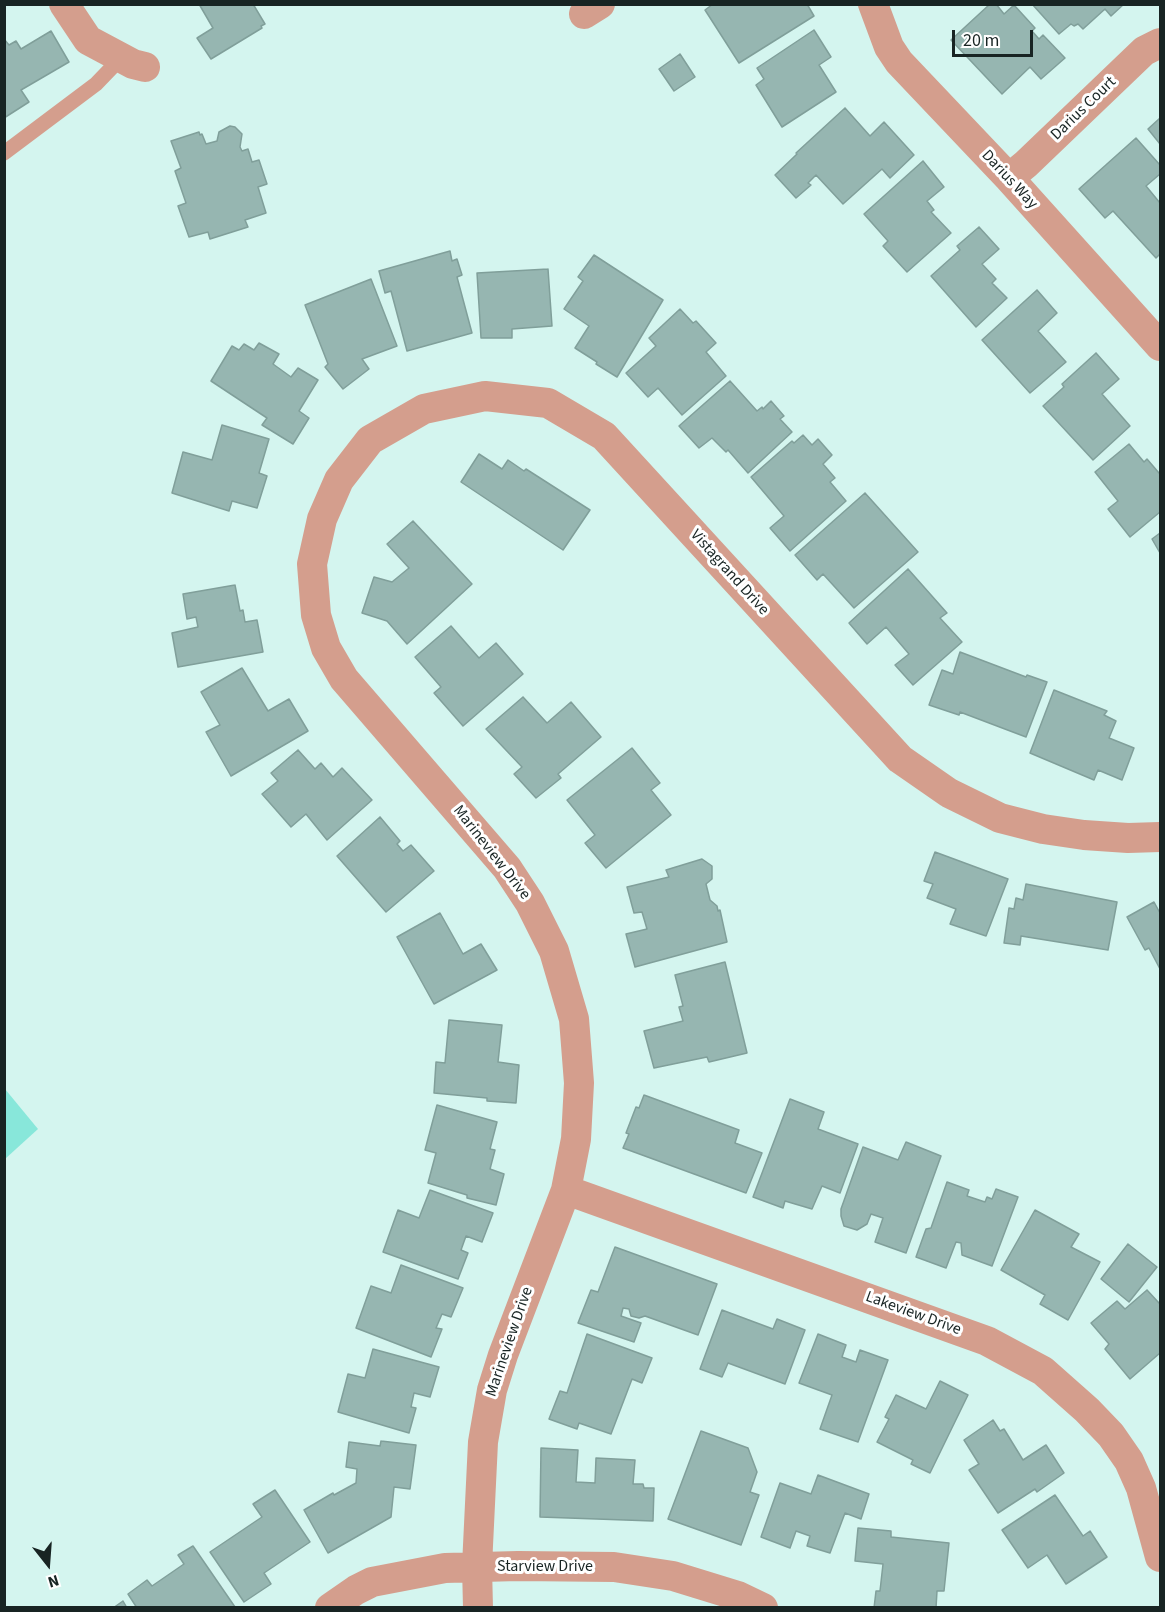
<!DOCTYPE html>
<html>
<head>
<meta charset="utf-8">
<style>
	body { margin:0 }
	#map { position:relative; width:1165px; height:1612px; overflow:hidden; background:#d4f5ef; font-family:"Source Sans 3",sans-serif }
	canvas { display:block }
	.frame { position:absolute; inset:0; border:6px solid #182423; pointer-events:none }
	.north { position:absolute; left:18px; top:1534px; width:60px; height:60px; -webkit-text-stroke:4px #fff; paint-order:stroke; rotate:163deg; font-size:16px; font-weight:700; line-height:24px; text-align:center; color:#182423 }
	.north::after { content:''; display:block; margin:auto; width:21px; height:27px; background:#182423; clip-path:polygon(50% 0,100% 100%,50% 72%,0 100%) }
	.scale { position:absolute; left:952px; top:30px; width:81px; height:27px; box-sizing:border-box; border:3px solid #182423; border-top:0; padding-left:8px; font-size:18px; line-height:21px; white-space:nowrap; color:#182423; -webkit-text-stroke:4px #fff; paint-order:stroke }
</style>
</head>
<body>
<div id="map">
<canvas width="1165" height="1612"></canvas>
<div class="frame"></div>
<div class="north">N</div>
<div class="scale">20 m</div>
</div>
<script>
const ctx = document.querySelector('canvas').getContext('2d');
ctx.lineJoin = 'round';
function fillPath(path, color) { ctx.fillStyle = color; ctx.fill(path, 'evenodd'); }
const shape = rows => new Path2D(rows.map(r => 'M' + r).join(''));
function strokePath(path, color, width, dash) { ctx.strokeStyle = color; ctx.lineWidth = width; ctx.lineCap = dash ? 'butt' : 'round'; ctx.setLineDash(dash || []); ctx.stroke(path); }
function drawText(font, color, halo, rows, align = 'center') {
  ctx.font = font + ' "Source Sans 3",sans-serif'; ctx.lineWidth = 6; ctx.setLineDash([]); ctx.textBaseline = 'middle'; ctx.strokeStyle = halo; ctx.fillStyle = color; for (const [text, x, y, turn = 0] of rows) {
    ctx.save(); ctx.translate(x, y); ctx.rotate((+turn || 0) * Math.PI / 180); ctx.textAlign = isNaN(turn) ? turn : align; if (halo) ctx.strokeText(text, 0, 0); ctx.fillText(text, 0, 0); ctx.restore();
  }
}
const green = shape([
	[5,1089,38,1129,5,1159,4,1159]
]);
const building = shape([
	[199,4,253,4,265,24,261,26,262,28,211,59,197,38,213,28,199,4],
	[713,4,807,4,814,16,739,63,705,10,713,4],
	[990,4,996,4,1004,14,1014,5,1035,28,1032,31,1039,39,1043,35,1065,58,1041,79,1030,67,1002,94,951,40,990,4],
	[1032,4,1124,4,1111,16,1105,9,1083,29,1078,24,1074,26,1071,24,1059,34,1032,4],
	[814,30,831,57,819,65,836,92,782,127,756,85,764,79,757,68,814,30],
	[51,31,69,62,21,90,29,102,4,118,4,39,9,45,16,41,21,49,51,31],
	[680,54,695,77,674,91,659,69,680,54],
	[845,108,870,136,884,122,914,155,890,178,882,169,843,204,816,175,808,183,811,185,796,198,775,175,797,154,796,153,845,108],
	[1160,118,1160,144,1148,129,1160,118],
	[230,126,235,127,242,134,240,147,242,151,248,149,252,162,259,160,267,184,258,187,266,213,245,220,248,227,210,239,208,232,189,237,178,206,186,203,175,171,181,168,171,141,199,132,200,135,202,134,206,144,217,141,219,132,230,126],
	[1136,138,1160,165,1160,174,1146,186,1160,203,1160,254,1156,258,1113,211,1105,218,1079,189,1136,138],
	[923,161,944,187,927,201,934,210,931,212,951,233,907,272,883,246,888,241,864,214,923,161],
	[979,227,999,249,982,264,996,279,992,283,1007,298,976,327,931,276,960,250,957,246,979,227],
	[450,251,452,261,457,259,462,275,457,277,472,333,407,351,391,291,385,293,379,271,450,251],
	[594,255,663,300,617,377,596,364,597,362,575,348,589,326,564,309,583,281,578,277,594,255],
	[548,269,552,326,512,329,512,338,481,338,477,273,548,269],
	[371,279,397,346,362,359,369,369,343,389,325,367,328,364,305,305,371,279],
	[1037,290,1057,313,1038,331,1066,362,1030,393,982,340,1037,290],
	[680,309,693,323,696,321,716,343,706,352,726,376,682,415,658,388,648,397,626,373,656,346,649,338,680,309],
	[259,343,279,354,273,364,291,377,298,368,318,380,299,411,309,418,293,444,262,425,267,418,211,381,232,346,239,350,244,344,254,350,259,343],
	[1096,353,1119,379,1102,394,1130,426,1093,460,1043,406,1064,387,1062,384,1096,353],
	[730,381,757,411,762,407,763,409,771,401,784,416,780,419,792,432,748,473,728,450,726,452,712,438,699,448,679,426,730,381],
	[222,425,269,439,259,473,267,476,257,508,232,501,229,511,172,493,183,452,212,460,222,425],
	[803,435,812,445,818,439,832,455,823,464,835,478,830,482,846,501,790,551,770,528,784,516,751,477,792,441,794,443,803,435],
	[1129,444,1144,462,1147,459,1159,473,1160,472,1160,512,1130,537,1108,509,1118,501,1095,472,1129,444],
	[479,454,502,469,508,460,524,471,526,469,590,510,563,550,461,482,479,454],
	[865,493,918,552,854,608,823,574,817,580,795,555,865,493],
	[413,521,472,584,407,644,387,621,362,613,374,577,392,582,409,568,387,544,413,521],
	[1160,533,1160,553,1152,539,1160,533],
	[908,569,947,613,940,618,962,642,913,685,895,665,909,654,886,627,867,644,849,623,908,569],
	[235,585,240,611,243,610,245,622,257,620,263,652,178,667,172,633,198,627,196,617,187,619,183,594,235,585],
	[451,626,479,658,496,643,523,674,463,726,434,693,441,687,415,657,451,626],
	[960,652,1026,677,1027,675,1047,682,1026,737,960,712,959,715,929,705,942,670,953,674,960,652],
	[242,668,268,711,289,699,308,731,231,776,206,732,220,725,201,692,242,668],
	[1054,690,1107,711,1104,715,1116,721,1109,738,1134,748,1122,780,1098,770,1094,780,1030,753,1054,690],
	[523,697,547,723,571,702,601,737,558,774,561,778,536,798,514,774,522,767,486,729,523,697],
	[632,748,660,783,651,790,671,815,606,868,585,843,595,835,567,800,632,748],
	[298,750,315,769,321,763,333,777,342,768,372,800,327,840,306,814,291,827,262,794,278,781,271,773,298,750],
	[380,817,400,841,397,844,403,851,411,845,434,871,386,912,337,856,380,817],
	[935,852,1008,879,986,936,950,924,956,909,927,898,933,884,924,881,935,852],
	[702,859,712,866,712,879,706,884,710,900,717,906,718,911,720,910,727,942,635,967,626,934,647,929,642,912,634,913,627,887,669,877,666,870,702,859],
	[1026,884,1117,902,1108,950,1021,936,1020,945,1004,943,1009,908,1014,909,1016,898,1023,900,1026,884],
	[1154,902,1160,913,1160,969,1149,948,1145,950,1127,917,1154,902],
	[440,913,463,954,481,944,497,970,434,1004,397,937,440,913],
	[725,962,747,1053,709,1062,707,1057,654,1068,644,1031,683,1021,679,1007,683,1006,675,975,725,962],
	[449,1020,502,1025,498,1062,519,1065,516,1103,487,1101,487,1098,434,1093,436,1062,445,1063,449,1020],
	[644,1095,739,1130,735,1143,762,1153,746,1193,623,1148,629,1134,626,1133,636,1107,639,1108,644,1095],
	[790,1099,824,1112,818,1129,858,1144,840,1193,822,1186,812,1209,785,1201,783,1208,753,1197,790,1099],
	[437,1105,497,1122,490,1149,495,1150,490,1169,504,1174,496,1205,467,1198,467,1195,428,1183,436,1153,425,1150,437,1105],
	[906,1142,941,1156,906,1253,875,1242,883,1218,871,1214,867,1224,857,1230,844,1226,841,1216,841,1209,863,1147,898,1160,906,1142],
	[947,1182,969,1190,967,1196,985,1202,987,1197,992,1199,996,1189,1018,1197,992,1266,962,1255,961,1243,956,1242,946,1268,916,1257,926,1229,931,1228,947,1182],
	[430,1190,493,1213,482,1242,466,1236,461,1250,468,1253,458,1279,383,1252,398,1210,419,1218,430,1190],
	[1035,1210,1079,1234,1071,1247,1100,1262,1068,1320,1040,1304,1045,1295,1001,1270,1035,1210],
	[1128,1244,1157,1267,1129,1302,1101,1279,1128,1244],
	[615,1247,717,1284,698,1335,645,1316,639,1318,631,1316,629,1309,623,1308,621,1316,641,1323,634,1342,578,1323,591,1290,598,1292,615,1247],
	[401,1265,463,1288,451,1317,442,1314,436,1328,442,1329,431,1357,356,1328,371,1286,391,1293,401,1265],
	[1147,1290,1159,1303,1160,1301,1160,1353,1130,1379,1105,1349,1109,1344,1091,1323,1117,1301,1125,1309,1147,1290],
	[722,1310,773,1329,777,1319,805,1330,785,1384,728,1363,722,1377,700,1369,722,1310],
	[587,1334,652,1358,642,1383,632,1379,611,1434,579,1423,577,1429,549,1419,560,1391,567,1393,587,1334],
	[818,1334,846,1345,842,1357,856,1362,860,1350,888,1360,858,1442,820,1429,832,1395,799,1383,818,1334],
	[373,1349,439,1367,430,1397,414,1393,411,1407,416,1408,409,1433,338,1412,348,1374,365,1378,373,1349],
	[940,1381,968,1395,930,1473,911,1464,913,1460,877,1442,889,1419,885,1417,896,1395,926,1409,940,1381],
	[993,1420,1000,1431,1004,1429,1023,1460,1046,1445,1064,1473,1037,1492,1035,1489,998,1513,969,1470,979,1464,964,1440,993,1420],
	[701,1431,748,1448,757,1472,750,1492,759,1495,741,1545,668,1519,701,1431],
	[381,1441,416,1445,410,1489,394,1487,391,1517,328,1553,304,1510,333,1493,334,1495,356,1483,357,1469,346,1467,349,1442,380,1446,381,1441],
	[541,1448,578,1450,576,1482,595,1483,596,1458,635,1460,633,1484,643,1484,644,1488,654,1488,653,1521,540,1517,541,1448],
	[818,1475,869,1494,861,1519,845,1513,830,1553,807,1546,810,1536,796,1531,790,1548,761,1537,780,1483,811,1494,818,1475],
	[275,1490,310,1542,264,1573,271,1584,244,1602,210,1552,262,1517,253,1504,275,1490],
	[1055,1495,1083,1536,1090,1531,1107,1557,1066,1584,1047,1555,1028,1568,1002,1530,1055,1495],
	[858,1528,891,1531,891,1537,949,1543,944,1591,937,1591,936,1608,874,1608,876,1591,880,1591,883,1564,855,1561,858,1528],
	[193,1546,235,1607,137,1608,128,1594,147,1580,152,1586,184,1564,178,1555,193,1546],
	[123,1601,127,1608,113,1608,123,1601]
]);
const service = shape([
	[4,153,96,84,121,58]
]);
const minor = shape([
	[64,4,88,40,133,64,145,67],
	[873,4,889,47,899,62,1009,178,1160,346],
	[584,14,600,4],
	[1009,178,1026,164,1144,51,1160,43],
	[566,1190,987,1341,1043,1371,1087,1410,1111,1435,1129,1461,1141,1488,1160,1557],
	[330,1608,356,1590,372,1582,445,1568,518,1566,614,1567,673,1576,738,1596,763,1608],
	[478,1608,477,1566,483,1442,492,1390,503,1355,566,1190,576,1139,579,1083,574,1019,554,951,530,903,507,868,344,679,326,648,316,615,312,564,322,519,339,480,370,440,424,409,485,396,548,403,604,436,900,759,949,793,1000,818,1043,829,1084,835,1128,838,1160,837]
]);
const streetNames = [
	["Darius Court",1084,109,-44],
	["Darius Way",1009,180,47],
	["Vistagrand Drive",729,573,48],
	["Marineview Drive",491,853,52],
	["Lakeview Drive",913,1314,20],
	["Marineview Drive",510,1342,-71],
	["Starview Drive",545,1567]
];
fillPath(green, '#88e7da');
fillPath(building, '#96b6b1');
strokePath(building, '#809f9a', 1.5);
strokePath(service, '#d49e8d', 15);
strokePath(minor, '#d49e8d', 30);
drawText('16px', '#182423', '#fff', streetNames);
</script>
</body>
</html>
